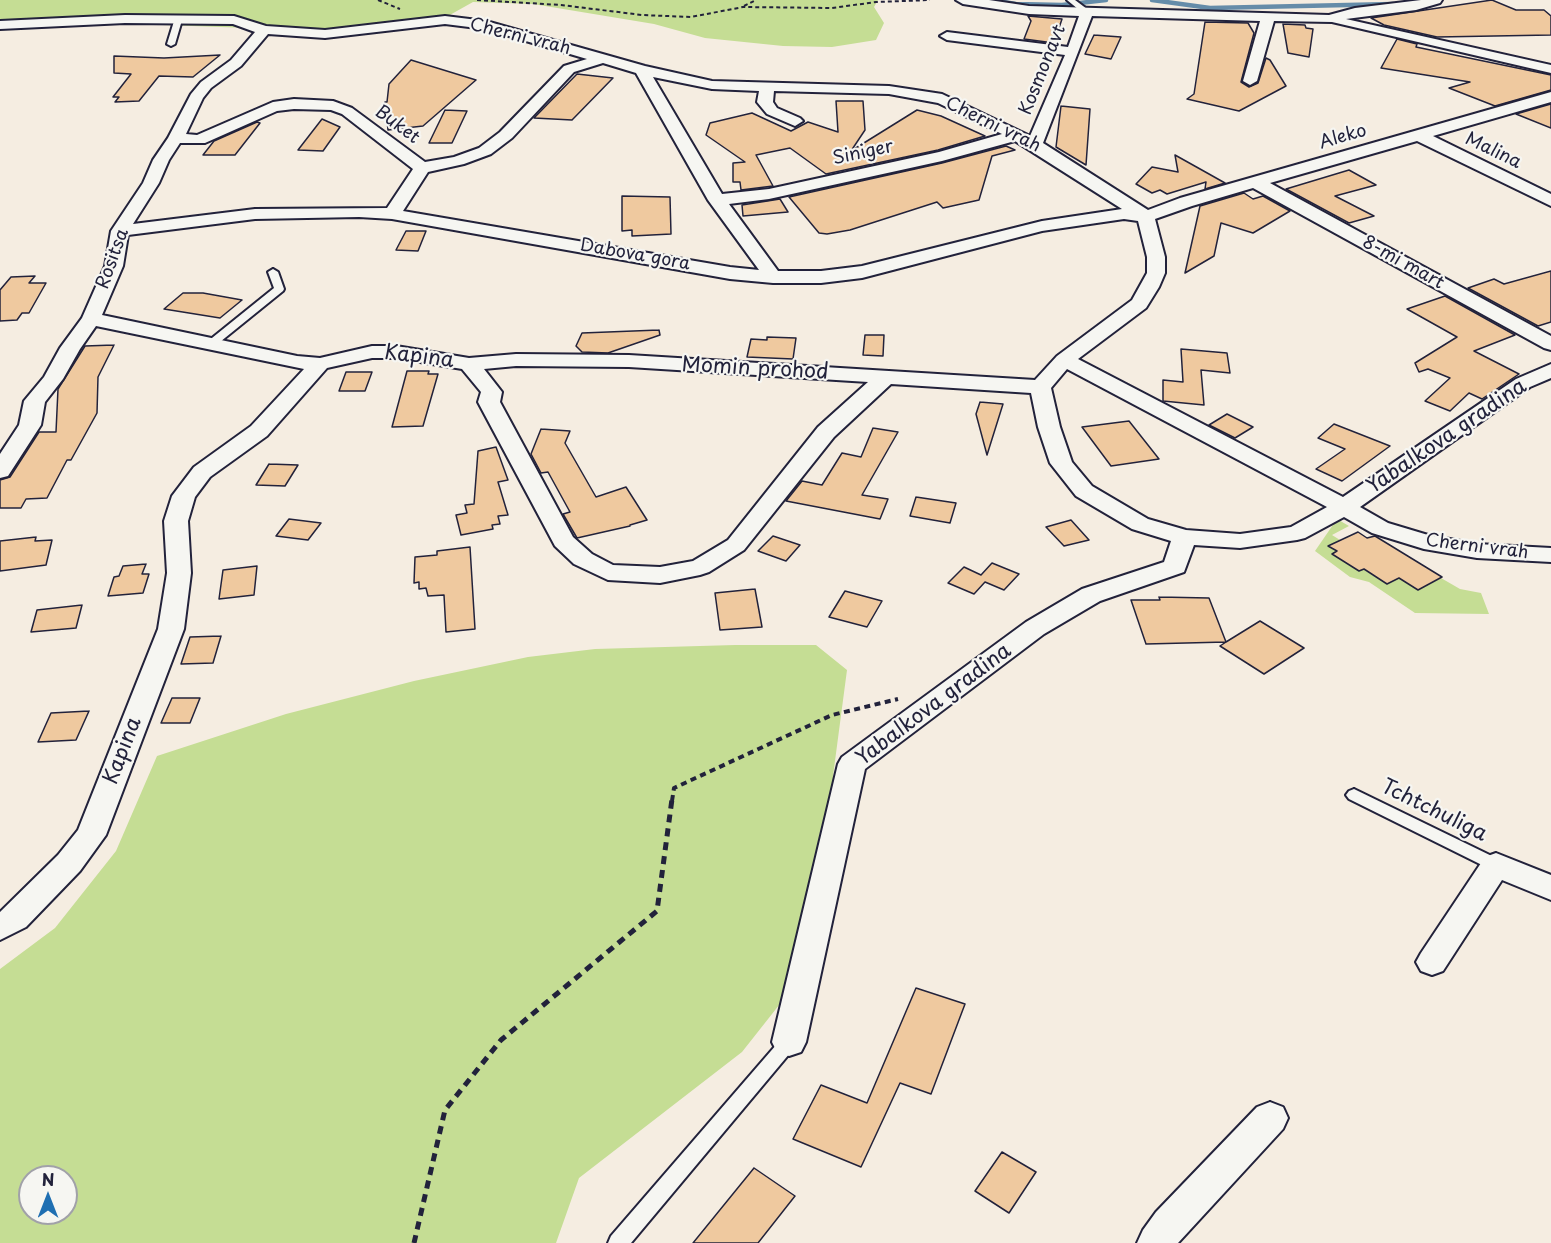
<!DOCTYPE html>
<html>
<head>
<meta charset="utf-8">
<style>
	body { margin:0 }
	#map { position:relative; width:1551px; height:1243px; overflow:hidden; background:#f5ede1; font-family:"Playpen Sans",sans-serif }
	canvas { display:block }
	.north { position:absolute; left:18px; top:1165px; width:60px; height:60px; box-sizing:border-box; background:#f6f6f2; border:2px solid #a1a1a9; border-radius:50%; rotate:0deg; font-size:16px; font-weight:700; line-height:24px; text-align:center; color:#22223b }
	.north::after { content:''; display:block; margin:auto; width:21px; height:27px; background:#1f6fb2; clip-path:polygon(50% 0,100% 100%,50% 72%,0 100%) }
</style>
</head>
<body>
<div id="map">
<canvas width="1551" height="1243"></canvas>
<div class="north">N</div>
</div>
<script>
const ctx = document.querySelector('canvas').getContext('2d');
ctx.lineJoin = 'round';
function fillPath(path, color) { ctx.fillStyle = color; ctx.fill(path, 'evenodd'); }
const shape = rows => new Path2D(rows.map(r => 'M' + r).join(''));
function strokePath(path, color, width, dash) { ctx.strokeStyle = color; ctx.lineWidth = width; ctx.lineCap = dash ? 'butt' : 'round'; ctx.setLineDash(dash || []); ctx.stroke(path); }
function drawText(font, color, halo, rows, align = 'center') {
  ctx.font = font + ' "Playpen Sans",sans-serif'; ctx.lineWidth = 4.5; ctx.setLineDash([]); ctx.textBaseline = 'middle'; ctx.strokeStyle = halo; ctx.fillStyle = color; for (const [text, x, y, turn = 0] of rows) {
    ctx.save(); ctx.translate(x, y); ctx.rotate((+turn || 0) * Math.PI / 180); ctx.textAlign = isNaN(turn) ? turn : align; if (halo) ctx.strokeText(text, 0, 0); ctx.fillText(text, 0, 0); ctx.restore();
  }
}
const green = shape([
	[0,0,878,0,874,7,884,23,876,40,832,47,783,46,705,38,654,24,533,4,473,2,448,16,419,24,315,32,280,29,162,25,125,19,0,24],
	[1337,519,1349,526,1332,535,1340,540,1329,546,1337,551,1333,554,1359,571,1363,569,1387,584,1399,578,1418,590,1441,578,1460,589,1481,593,1489,614,1415,613,1369,582,1350,577,1315,551],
	[735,645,816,645,847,670,833,776,841,861,817,957,742,1052,579,1178,556,1243,0,1243,0,969,55,928,116,851,157,756,286,714,414,681,528,657,595,649],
	[30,1177,66,1177,66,1213,30,1213]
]);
const stream = shape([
	[991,0,1016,4,1062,5,1106,0],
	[1152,0,1210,8,1393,4]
]);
const building = shape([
	[1492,0,1516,10,1544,10,1551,16,1551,35,1437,37,1384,25,1371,18,1492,0],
	[1028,16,1062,19,1054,43,1024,39,1031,21,1028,16],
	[1205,22,1248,23,1254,33,1241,82,1249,87,1258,83,1266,58,1270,60,1286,86,1239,111,1187,99,1194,94,1205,22],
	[1283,24,1305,25,1306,28,1313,29,1309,57,1288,53,1283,24],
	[1094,35,1121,37,1111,59,1085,54,1094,35],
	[1397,39,1417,44,1416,47,1551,75,1551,90,1495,106,1449,88,1470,82,1381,68,1397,39],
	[220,55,193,77,159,76,139,101,115,102,119,97,113,97,131,74,114,73,114,56,164,58,220,55],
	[411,60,476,80,423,126,388,130,385,102,387,102,389,84,411,60],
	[577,74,613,78,572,120,534,118,577,74],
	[836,101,863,101,865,130,851,151,917,110,941,116,985,136,938,150,826,174,790,148,756,155,773,186,741,190,740,182,733,182,733,163,745,162,706,135,710,123,752,113,791,131,808,122,838,132,836,101],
	[1551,104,1551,128,1516,114,1551,104],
	[1061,106,1090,109,1086,165,1056,147,1061,106],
	[445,110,467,111,452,143,429,143,445,110],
	[322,119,340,127,323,151,298,150,322,119],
	[257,122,260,123,235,155,203,155,214,141,257,122],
	[1006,146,1015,150,992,156,979,200,943,208,937,202,850,230,827,234,819,233,789,197,942,163,1006,146],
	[1175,155,1209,174,1225,183,1205,189,1206,182,1167,194,1160,190,1152,193,1136,184,1152,167,1178,172,1175,155],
	[1349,170,1376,185,1335,196,1374,216,1349,223,1286,189,1349,170],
	[1244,193,1253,199,1263,196,1290,211,1253,233,1221,223,1214,256,1185,273,1200,206,1244,193],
	[622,196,670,197,671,234,632,236,632,230,622,231,622,196],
	[780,199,788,212,743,216,742,205,780,199],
	[406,231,426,231,418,251,396,250,406,231],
	[1551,271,1551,322,1538,326,1468,288,1494,279,1504,284,1551,271],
	[35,276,29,283,46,283,29,313,22,313,17,320,0,321,0,290,11,277,35,276],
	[183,293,203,293,242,300,220,318,164,309,183,293],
	[1445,296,1515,335,1474,351,1519,374,1482,399,1469,393,1450,411,1425,401,1450,378,1428,369,1419,372,1415,363,1457,337,1407,309,1445,296],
	[659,330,660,335,608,353,582,352,576,346,582,333,659,330],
	[865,335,884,335,883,356,863,355,865,335],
	[767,337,796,338,793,359,747,357,751,339,767,340,767,337],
	[114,345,98,377,97,413,71,460,67,460,47,498,26,499,21,508,0,508,0,480,10,477,39,432,56,432,58,389,85,346,114,345],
	[1181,349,1227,353,1230,373,1201,370,1204,405,1163,401,1163,380,1183,382,1181,349],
	[407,371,429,371,428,374,438,374,423,426,392,427,407,371],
	[346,372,372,372,365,391,339,391,346,372],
	[980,402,1003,404,987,455,976,414,980,402],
	[1227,414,1253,427,1235,438,1209,425,1227,414],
	[1129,421,1159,459,1111,466,1082,427,1129,421],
	[1334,424,1390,446,1342,481,1316,469,1345,449,1318,438,1334,424],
	[873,428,898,432,862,495,888,499,880,519,786,501,802,481,822,485,842,453,861,457,873,428],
	[541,429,570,431,565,443,596,497,626,487,647,520,630,525,630,526,577,538,563,514,570,512,548,472,541,473,531,454,541,429],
	[496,447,508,480,498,482,508,515,498,516,500,524,492,525,493,529,461,535,456,515,467,513,465,505,474,504,478,451,496,447],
	[269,464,298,465,285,486,256,485,269,464],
	[916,497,956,503,950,523,910,516,916,497],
	[289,519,321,523,308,540,276,536,289,519],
	[1071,520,1089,540,1064,546,1046,527,1071,520],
	[1358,532,1367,538,1375,536,1442,577,1418,590,1399,578,1387,584,1364,569,1359,571,1332,554,1337,551,1328,546,1358,532],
	[773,536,800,545,786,561,758,551,773,536],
	[36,537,35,541,52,540,46,565,0,571,0,541,36,537],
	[470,547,475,629,446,632,444,595,428,596,426,588,419,589,419,582,414,583,415,557,437,555,437,551,470,547],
	[992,563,1019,574,1004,590,985,582,974,594,948,583,964,567,981,575,992,563],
	[146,564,142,574,149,574,143,593,108,596,114,577,119,576,123,566,146,564],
	[257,566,254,595,219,599,223,570,257,566],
	[755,589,762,627,720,630,715,593,755,589],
	[845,591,882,601,867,627,829,617,845,591],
	[1159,597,1209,598,1226,642,1260,621,1304,648,1264,674,1220,646,1226,642,1146,644,1131,600,1160,600,1159,597],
	[82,605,76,628,31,632,37,610,82,605],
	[221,636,213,663,181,664,190,637,221,636],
	[172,698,200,698,190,723,161,723,172,698],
	[89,711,76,740,38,742,51,713,89,711],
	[916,988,965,1004,931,1094,900,1083,861,1167,793,1139,821,1085,867,1103,916,988],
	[1002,1152,1036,1172,1009,1213,975,1191,1002,1152],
	[754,1168,795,1196,758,1243,693,1243,754,1168]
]);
const pathFar2 = shape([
	[378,0,400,9],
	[477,0,561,5,642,15,691,17,743,7,832,8,876,2,930,0],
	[744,6,756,0]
]);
const pathFar1 = shape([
	[672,801,674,788,832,715,898,699]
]);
const path = shape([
	[414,1243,445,1110,501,1040,657,911,672,799]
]);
const service = shape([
	[1067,0,1075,0,1091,12,1084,14,1067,0],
	[175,18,182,20,175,44,171,46,167,44,175,18],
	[273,269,278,272,284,289,283,291,215,346,207,346,207,342,274,288,268,272,273,269],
	[1354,789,1502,861,1504,865,1502,869,1496,871,1490,869,1349,799,1346,795,1349,791,1354,789],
	[789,1034,795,1037,798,1042,795,1047,631,1243,608,1243,611,1236,783,1037,789,1034]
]);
const minor = shape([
	[956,0,989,0,1029,6,1329,15,1355,8,1421,0,1442,0,1440,3,1416,10,1346,19,1551,65,1551,73,1332,22,1274,21,1257,81,1250,85,1243,81,1260,21,1092,16,1043,143,1148,210,1180,198,1551,92,1551,102,1433,136,1551,194,1551,206,1417,141,1270,183,1551,336,1551,350,1544,348,1253,188,1192,206,1155,219,1165,257,1165,273,1159,287,1146,308,1078,359,1343,497,1516,379,1551,364,1551,378,1530,387,1360,507,1388,523,1428,535,1477,544,1551,548,1551,562,1477,558,1424,549,1372,533,1344,517,1305,538,1297,540,1240,548,1194,545,1184,572,1100,601,1044,634,865,769,806,1042,801,1052,789,1056,777,1052,772,1042,838,764,842,757,1026,622,1082,589,1164,562,1171,541,1132,529,1076,496,1050,463,1038,427,1031,393,891,384,834,437,744,550,709,572,700,575,660,583,608,580,574,564,555,546,478,402,481,392,462,369,396,358,372,358,327,368,267,436,210,477,195,497,188,521,191,573,184,629,106,835,80,871,26,927,0,940,0,912,58,855,78,830,158,629,167,573,164,521,172,496,194,467,251,426,304,369,96,326,80,349,63,379,45,402,41,425,8,476,0,478,0,454,19,425,24,401,44,377,60,348,82,318,105,266,111,231,143,183,153,160,168,138,191,94,201,82,231,60,255,32,233,24,125,23,0,29,0,21,125,15,234,16,266,26,325,30,445,16,486,21,645,66,712,81,889,86,942,94,1030,136,1065,55,947,40,940,36,947,32,1068,47,1079,16,1029,14,963,4,956,0],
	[445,24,485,29,587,59,564,66,500,132,479,148,454,157,425,162,352,108,333,101,294,99,273,102,197,135,186,134,203,98,211,88,241,66,268,34,325,38,445,24],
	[603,63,636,73,708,200,759,270,730,267,403,211,428,172,464,164,491,154,512,138,574,72,603,63],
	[653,77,712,89,759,91,757,102,767,114,795,126,803,121,800,118,777,108,773,102,774,91,889,94,938,103,1002,134,939,152,769,189,722,194,653,77],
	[294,109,331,110,342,114,413,169,387,208,255,209,133,224,159,183,169,160,180,143,205,143,277,111,294,109],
	[1015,141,1122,209,1042,221,862,266,821,271,778,271,729,204,769,199,942,161,1015,141],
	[359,217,392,219,730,279,773,283,821,283,862,278,1042,231,1124,219,1138,221,1147,257,1147,273,1132,300,1057,356,1035,380,629,355,516,354,469,358,396,346,372,346,320,358,297,356,102,315,123,266,128,235,255,219,359,217],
	[516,366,629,367,868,382,818,427,728,540,693,561,660,567,613,565,592,554,573,537,500,402,502,392,484,369,516,366],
	[1067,369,1327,507,1291,527,1240,534,1186,530,1148,519,1092,486,1072,462,1060,427,1051,388,1067,369],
	[1496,853,1551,875,1551,900,1502,880,1443,971,1432,975,1421,971,1416,962,1421,953,1485,857,1496,853],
	[1270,1102,1283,1107,1288,1118,1283,1129,1178,1243,1137,1243,1143,1230,1156,1212,1257,1107,1270,1102]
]);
const farStreetnames = [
	["Cherni vrah",520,37,14],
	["Kosmonavt",1043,70,-68],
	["Buket",397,125,37],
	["Cherni vrah",993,125,26],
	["Aleko",1343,137,-16],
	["Malina",1493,151,26],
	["Siniger",863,153,-12],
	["Dabova gora",635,255,10],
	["Rositsa",113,259,-70],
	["8-mi mart",1403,263,29],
	["Cherni vrah",1477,547,7]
];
const streetNames = [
	["Kapina",419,357,7],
	["Momin prohod",755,369,3],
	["Yabalkova gradina",1447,437,-34],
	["Yabalkova gradina",934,705,-37],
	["Kapina",123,751,-69],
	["Tchtchuliga",1434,811,26]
];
fillPath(green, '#c5dd94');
strokePath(stream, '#658ca9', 4.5);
fillPath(building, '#efc99f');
strokePath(building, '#22223b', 1.5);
strokePath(service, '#22223b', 4);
strokePath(minor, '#22223b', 4);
strokePath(pathFar2, '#22223b', 2, [4, 3]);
strokePath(pathFar1, '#22223b', 4, [6, 4.5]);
strokePath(path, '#22223b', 5, [8, 6]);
fillPath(service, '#f6f6f2');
fillPath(minor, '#f6f6f2');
drawText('18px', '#22223b', '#f6f6f2', farStreetnames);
drawText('21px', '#22223b', '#f6f6f2', streetNames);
</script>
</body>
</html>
